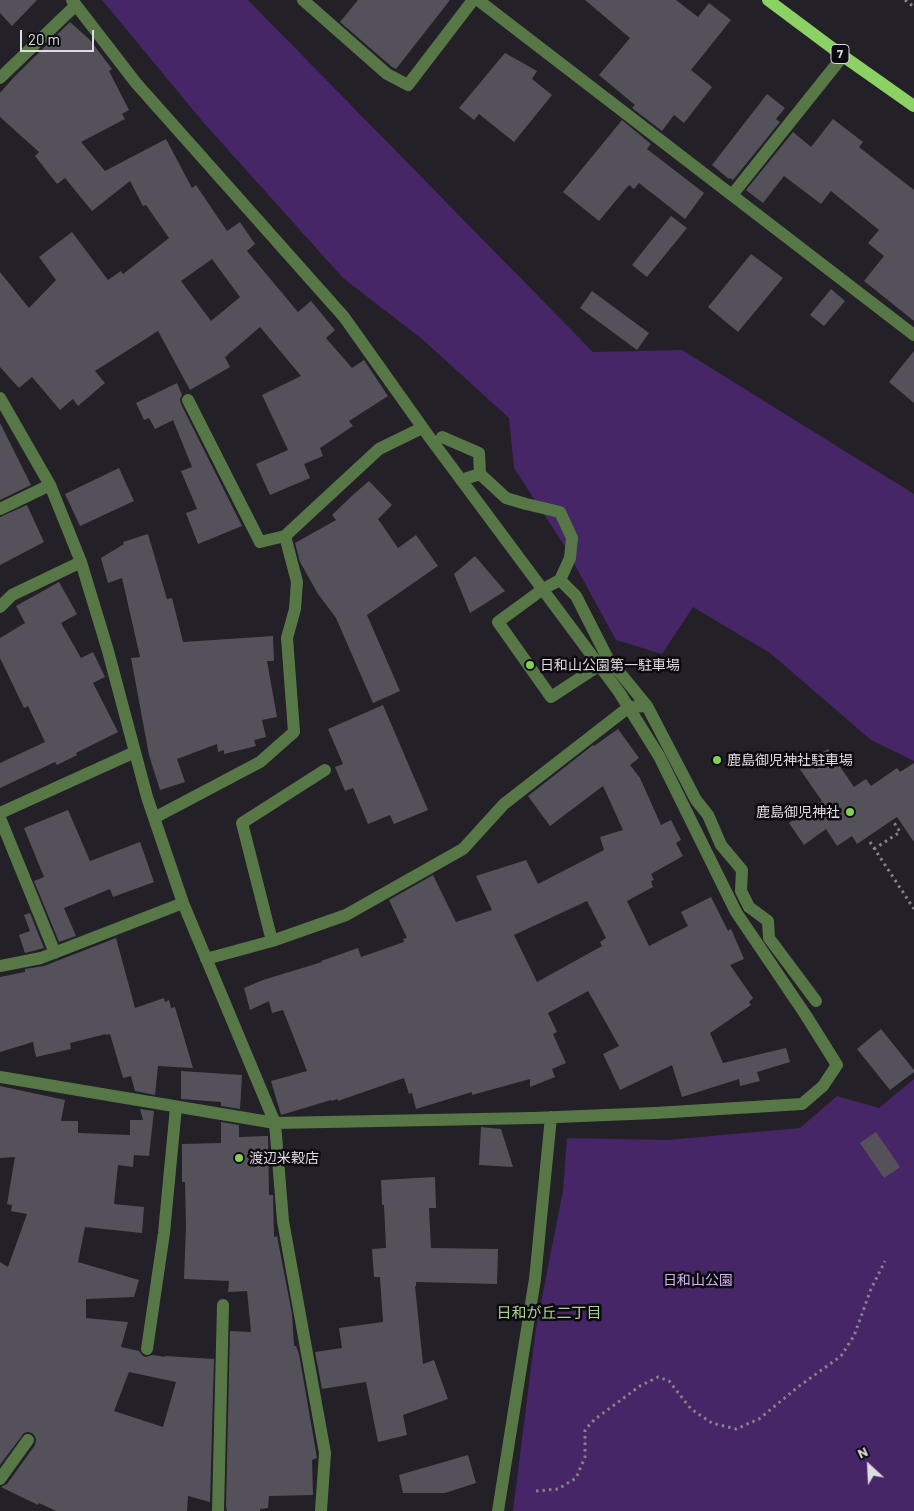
<!DOCTYPE html>
<html>
<head>
<meta charset="utf-8">
<style>
	body { margin:0 }
	#map { position:relative; width:914px; height:1511px; overflow:hidden; background:#232027; font-family:Barlow,sans-serif }
	canvas { display:block }
	.north { position:absolute; left:844px; top:1441px; width:50px; height:50px; -webkit-text-stroke:4px #0c0a0e; paint-order:stroke; rotate:335deg; font-size:14px; font-weight:700; line-height:20px; text-align:center; color:#dedce1 }
	.north::after { content:''; display:block; margin:auto; width:18px; height:22px; background:#dedce1; clip-path:polygon(50% 0,100% 100%,50% 72%,0 100%) }
	.scale { position:absolute; left:20px; top:30px; width:74px; height:22px; box-sizing:border-box; border:2px solid #dedce1; border-top:0; padding-left:6px; font-size:15px; line-height:18px; white-space:nowrap; color:#dedce1; -webkit-text-stroke:4px #0c0a0e; paint-order:stroke }
</style>
</head>
<body>
<div id="map">
<canvas width="914" height="1511"></canvas>
<div class="north">N</div>
<div class="scale">20 m</div>
</div>
<script>
const ctx = document.querySelector('canvas').getContext('2d');
ctx.lineJoin = 'round';
function fillPath(path, color) { ctx.fillStyle = color; ctx.fill(path, 'evenodd'); }
const shape = rows => new Path2D(rows.map(r => 'M' + r).join(''));
function strokePath(path, color, width, dash) { ctx.strokeStyle = color; ctx.lineWidth = width; ctx.lineCap = dash ? 'butt' : 'round'; ctx.setLineDash(dash || []); ctx.stroke(path); }
function drawText(font, color, halo, rows, align = 'center') {
  ctx.font = font + ' Barlow,"Noto Sans JP",sans-serif'; ctx.lineWidth = 5; ctx.setLineDash([]); ctx.textBaseline = 'middle'; ctx.strokeStyle = halo; ctx.fillStyle = color; for (const [text, x, y, turn = 0] of rows) {
    ctx.save(); ctx.translate(x, y); ctx.rotate((+turn || 0) * Math.PI / 180); ctx.textAlign = isNaN(turn) ? turn : align; if (halo) ctx.strokeText(text, 0, 0); ctx.fillText(text, 0, 0); ctx.restore();
  }
}
const green = shape([
	[102,0,248,0,593,352,682,350,914,494,914,761,871,740,770,653,693,607,662,654,616,640,564,545,514,468,509,418,422,339,343,278,203,122],
	[914,1079,914,1511,513,1511,536,1328,563,1191,567,1138,667,1140,800,1128,837,1096,879,1108]
]);
const building = shape([
	[0,0,37,0,12,26,0,13],
	[358,0,450,0,396,69,392,67,340,22],
	[585,0,676,0,698,17,709,3,731,20,691,70,712,87,684,123,674,115,662,131,632,108,635,105,599,75,630,38],
	[70,22,90,40,112,69,109,71,129,110,122,114,125,119,81,142,105,171,166,139,192,188,196,185,227,231,240,222,255,244,247,251,298,312,311,301,335,330,326,338,352,368,364,360,388,396,349,421,353,426,320,448,323,456,304,464,310,478,270,495,256,464,288,450,262,395,301,376,260,327,225,357,230,367,190,390,158,331,95,371,105,383,78,406,73,399,60,410,32,377,19,388,0,367,0,272,29,308,56,280,39,257,72,232,108,280,121,271,123,274,169,238,146,205,143,206,130,181,92,211,65,178,57,184,35,156,39,152,0,117,0,93,15,76],
	[212,259,240,297,211,321,181,281],
	[505,53,537,71,532,79,552,95,514,142,479,114,474,120,459,108],
	[767,94,785,108,776,119,780,122,733,180,730,178,729,179,712,165],
	[833,119,863,142,859,147,914,190,914,321,864,281,884,256,868,243,879,230,831,191,821,204,784,176,763,203,746,190,793,132,811,147],
	[622,120,651,144,647,149,704,193,685,219,639,183,634,189,629,185,599,221,563,192],
	[671,216,687,228,647,277,632,265],
	[751,254,783,278,738,332,708,307],
	[831,289,845,301,824,326,810,315],
	[592,291,649,333,637,350,580,308],
	[914,351,914,403,889,382],
	[177,383,182,395,180,399,181,404,242,526,198,544,186,513,197,509,181,471,192,467,173,420,155,429,149,418,144,420,136,403],
	[0,423,31,485,0,500],
	[119,468,134,501,80,526,65,494],
	[369,481,392,505,378,519,398,548,416,535,438,566,367,615,400,691,373,703,336,618,318,594,300,562,295,543,336,520,332,515,355,493],
	[27,505,44,542,0,565,0,517],
	[148,534,167,599,172,598,183,642,273,636,274,661,267,661,277,717,262,720,266,737,254,740,256,746,224,754,224,750,218,752,217,744,177,759,185,782,160,790,149,755,131,658,140,657,122,578,108,583,101,558,124,544,123,542],
	[475,556,505,591,470,613,454,574],
	[59,582,77,614,61,623,81,658,93,652,105,677,93,683,118,732,76,753,77,755,57,765,55,762,0,788,0,763,45,742,28,706,24,708,0,658,0,638,25,623,16,606],
	[383,705,428,810,394,824,390,815,368,824,353,788,345,791,335,767,343,764,328,729],
	[618,729,639,758,630,765,640,778,661,825,671,820,681,840,676,843,683,856,651,874,654,880,651,881,653,887,627,901,649,946,688,926,681,912,711,897,728,931,731,929,744,959,730,965,753,998,749,1002,751,1005,710,1033,723,1063,786,1048,790,1062,757,1072,760,1081,740,1086,739,1079,682,1097,672,1065,620,1090,603,1054,619,1046,588,991,548,1013,557,1032,553,1034,566,1063,552,1069,555,1077,530,1087,530,1079,472,1095,472,1092,416,1109,412,1093,409,1094,404,1078,338,1101,338,1099,331,1101,331,1100,281,1115,271,1081,307,1071,283,1010,272,1013,269,1001,250,1010,244,988,263,980,322,962,321,961,358,948,361,957,404,942,403,939,407,938,389,900,433,875,456,922,492,910,476,876,526,860,538,884,604,850,600,837,623,830,603,786,550,826,528,796,593,745,594,746],
	[587,901,606,938,600,942,602,946,537,982,514,935],
	[828,749,854,787,866,779,871,786,897,768,900,772,914,763,914,842,897,817,857,844,852,836,837,846,826,829,804,845,789,823,822,801,799,768],
	[68,810,90,861,140,842,154,882,113,897,110,889,64,908,76,936,59,942,34,881,44,877,24,828],
	[30,913,44,948,25,953,19,935,30,931,24,915],
	[116,938,135,1008,164,998,165,1002,169,1000,171,1008,175,1007,193,1068,158,1066,155,1095,135,1091,131,1076,123,1078,110,1034,106,1035,106,1034,70,1043,71,1049,36,1057,33,1042,0,1052,0,977,25,972,25,969,44,966],
	[881,1029,914,1070,914,1072,890,1090,857,1049],
	[181,1071,242,1075,240,1109,221,1106,221,1102,181,1099],
	[0,1086,65,1100,61,1121,78,1121,78,1133,130,1135,130,1120,143,1120,140,1109,154,1111,149,1156,134,1155,133,1167,118,1165,114,1204,144,1207,142,1233,85,1227,78,1262,139,1280,134,1297,86,1299,86,1318,128,1322,121,1347,139,1351,142,1355,145,1357,153,1355,165,1357,165,1356,214,1359,210,1502,188,1496,187,1511,56,1511,39,1503,38,1505,1,1487,7,1484,35,1445,36,1440,35,1436,32,1433,28,1432,24,1433,0,1465,0,1262,8,1267,27,1214,11,1211,12,1205,7,1204,15,1157,0,1158],
	[129,1372,176,1382,163,1427,114,1411],
	[221,1122,239,1125,239,1137,268,1136,269,1195,273,1195,274,1237,277,1236,292,1314,294,1346,296,1346,299,1354,317,1458,312,1460,313,1495,269,1496,268,1508,260,1509,260,1511,227,1511,226,1506,230,1331,251,1332,247,1291,228,1292,229,1281,184,1279,186,1227,185,1182,182,1182,182,1144,221,1143],
	[481,1127,501,1129,513,1167,479,1165],
	[876,1132,900,1167,884,1178,860,1143],
	[435,1177,436,1208,429,1208,431,1248,498,1249,497,1284,416,1282,416,1286,415,1286,423,1364,434,1360,448,1399,403,1415,407,1435,378,1442,366,1382,322,1389,315,1352,342,1348,339,1328,383,1322,380,1277,374,1277,372,1249,386,1248,384,1205,382,1205,381,1180],
	[468,1455,476,1483,445,1493,403,1493,399,1475]
]);
const path = shape([
	[905,0,914,7],
	[870,842,914,909],
	[874,849,900,832,893,821],
	[536,1491,558,1489,576,1478,585,1457,585,1430,595,1419,640,1386,658,1377,669,1381,691,1409,712,1423,736,1429,759,1419,798,1387,841,1356,854,1336,871,1289,885,1261]
]);
const minor = shape([
	[303,0,387,74,408,85,473,0],
	[478,0,914,335],
	[0,78,76,5],
	[732,195,843,56],
	[0,398,50,485,81,562,108,651,147,797,183,903,275,1123,283,1221,325,1453,321,1511],
	[188,400,260,542,285,536],
	[442,437,479,453,480,474],
	[461,480,480,474,506,498,526,504,560,512,572,538,570,558,560,580],
	[0,509,50,485],
	[0,607,12,595,81,562],
	[600,665,551,697,498,622,543,589,560,580,576,596,607,657,647,706],
	[0,813,135,752],
	[0,818,55,953],
	[154,818,260,762,294,732,287,638,295,609,297,582,285,536,379,449,422,428],
	[272,941,242,823,325,770],
	[206,959,272,941,346,915,463,849,504,804,629,707,647,706,696,800,708,815,721,845,742,870,741,891,749,907,768,921,769,938,816,1001],
	[0,966,41,958,183,903],
	[0,1077,275,1123,533,1118,655,1113,802,1104,823,1086,837,1065,805,1014,736,912,659,756,619,692,430,438,344,317,136,83,72,0],
	[147,1349,164,1233,176,1107],
	[0,1479,28,1440],
	[218,1511,223,1305],
	[498,1511,535,1279,551,1117]
]);
const major = shape([
	[768,0,843,56,914,106]
]);
const markers = [
	[530,665,5,"#80d051"],
	[717,760,5,"#80d051"],
	[850,812,5,"#80d051"],
	[239,1158,5,"#80d051"]
];
const shields = [
	[840,54,18]
];
const shieldNames = [
	["7",840,54]
];
const poiNames = [
	["日和山公園第一駐車場",540,665],
	["鹿島御児神社駐車場",727,760],
	["鹿島御児神社",840,812,"right"],
	["渡辺米穀店",249,1158]
];
const parkNames = [
	["日和山公園",698,1280]
];
const neighbourhoodNames = [
	["日和が丘二丁目",549,1313]
];
fillPath(green, '#462666');
fillPath(building, '#55515a');
strokePath(path, '#858388', 3, [2.5, 4]);
strokePath(minor, '#577846', 12);
strokePath(major, '#8bd164', 12);
for (const [x, y, r, color] of markers) { const dot = new Path2D(); dot.arc(x, y, r, 0, 2 * Math.PI); ctx.fillStyle = color; ctx.fill(dot); strokePath(dot, '#0c0a0e', 2); }
for (const [x, y, w] of shields) { const box = new Path2D(); box.roundRect(x - w / 2, y - 9.5, w, 19, 4); ctx.fillStyle = '#0c0a0e'; ctx.fill(box); strokePath(box, '#dedce1', 1); }
drawText('bold 12px', '#dedce1', null, shieldNames);
drawText('14px', '#dedce1', '#0c0a0e', poiNames, 'left');
drawText('14px', '#cdb1f1', '#0c0a0e', parkNames);
drawText('15px', '#a8d493', '#0c0a0e', neighbourhoodNames);
</script>
</body>
</html>
